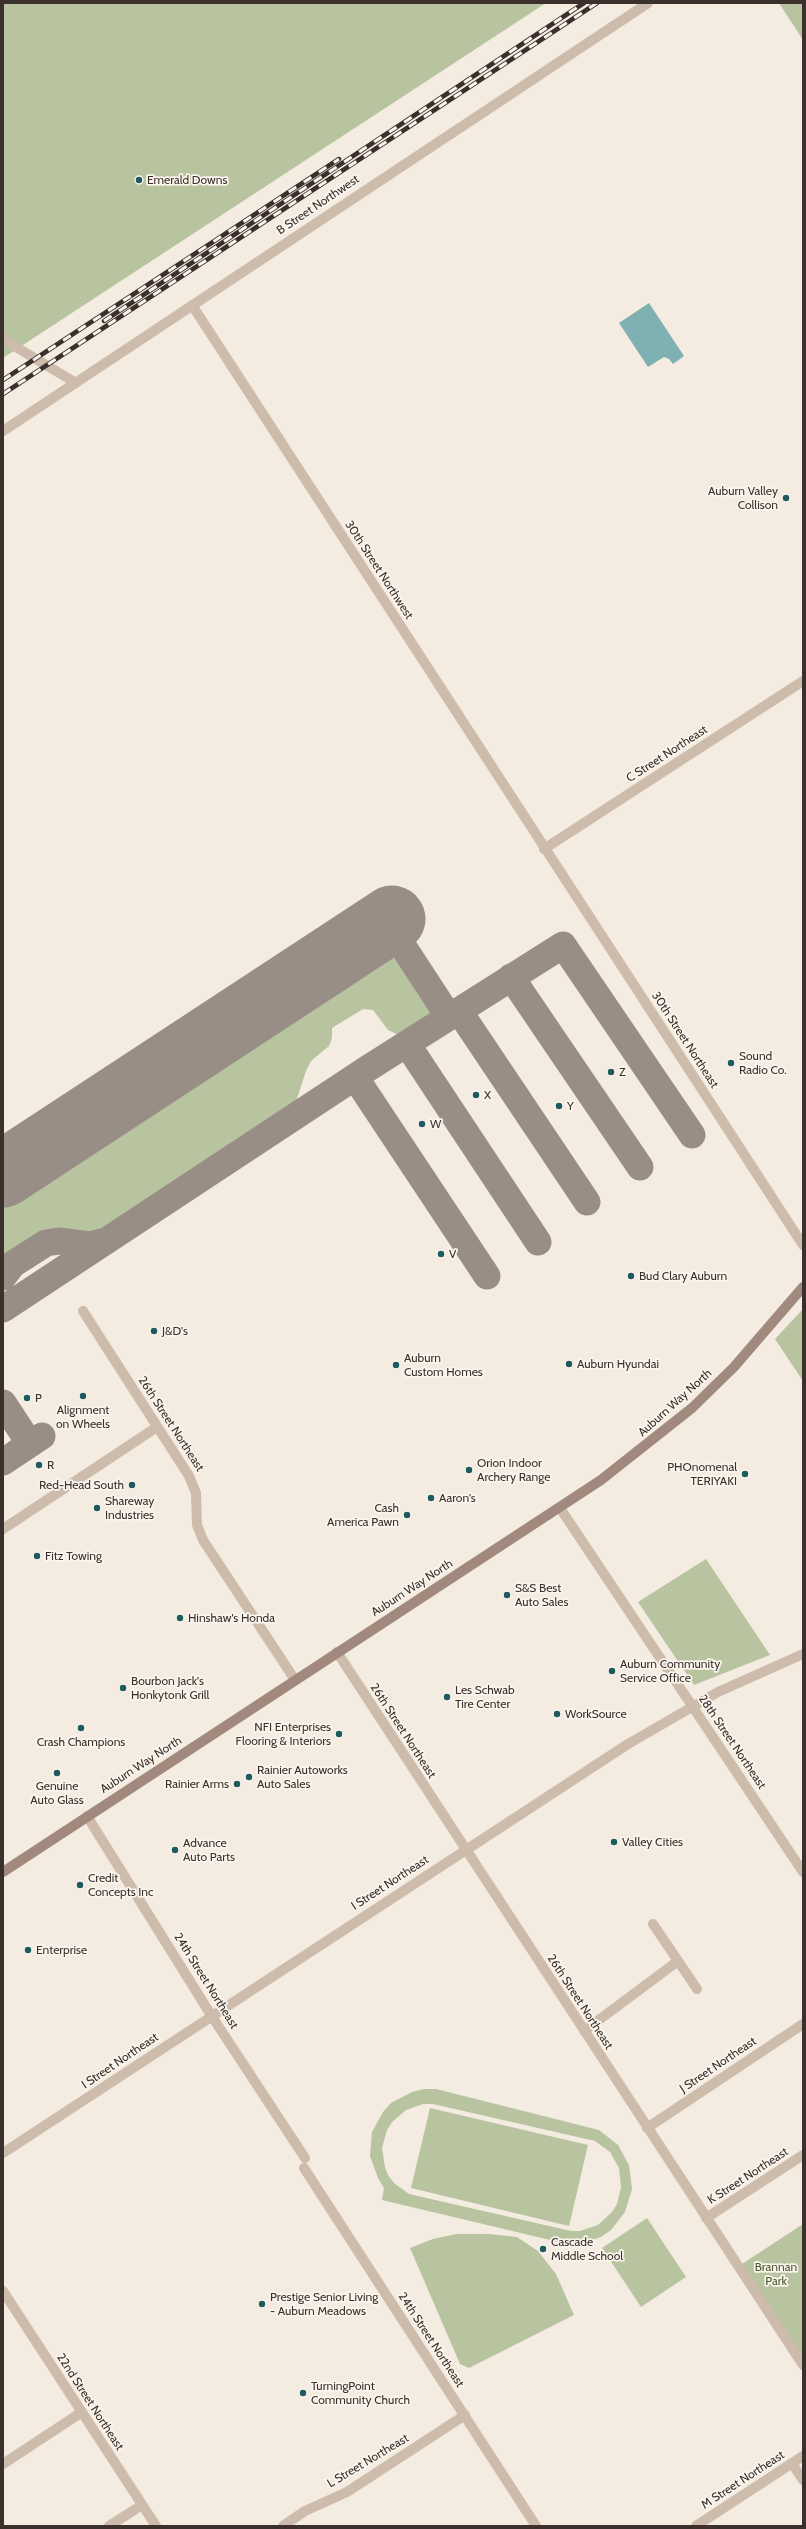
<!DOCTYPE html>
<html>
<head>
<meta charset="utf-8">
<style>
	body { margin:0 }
	#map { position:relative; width:806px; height:2529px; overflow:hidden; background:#f4ebe1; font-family:Cabin,sans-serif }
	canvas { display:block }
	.frame { position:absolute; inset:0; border:4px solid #3b302b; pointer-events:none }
</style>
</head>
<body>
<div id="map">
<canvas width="806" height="2529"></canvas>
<div class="frame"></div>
</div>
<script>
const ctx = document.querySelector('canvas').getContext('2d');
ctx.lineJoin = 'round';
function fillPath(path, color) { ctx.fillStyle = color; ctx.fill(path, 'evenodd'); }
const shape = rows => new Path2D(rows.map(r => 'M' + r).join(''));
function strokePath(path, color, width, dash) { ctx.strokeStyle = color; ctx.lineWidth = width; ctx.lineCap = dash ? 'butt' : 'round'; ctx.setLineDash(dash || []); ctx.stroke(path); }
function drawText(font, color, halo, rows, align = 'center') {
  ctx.font = font + ' Cabin,sans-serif'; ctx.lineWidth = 3.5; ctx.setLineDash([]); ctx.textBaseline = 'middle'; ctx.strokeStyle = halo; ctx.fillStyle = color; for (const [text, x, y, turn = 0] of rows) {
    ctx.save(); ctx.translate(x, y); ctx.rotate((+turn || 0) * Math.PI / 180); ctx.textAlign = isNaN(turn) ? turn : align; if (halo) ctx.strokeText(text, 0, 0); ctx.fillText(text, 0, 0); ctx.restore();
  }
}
const green = shape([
	[3,3,546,3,3,358],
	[779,3,803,3,803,40],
	[392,943,412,967,434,1005,438,1017,431,1024,415,1035,403,1037,388,1030,373,1010,363,1009,332,1028,332,1038,329,1046,311,1061,306,1071,294,1108,103,1235,96,1238,59,1233,48,1235,3,1264,3,1199,277,1016],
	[803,1309,803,1381,775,1339],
	[706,1559,770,1655,694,1685,638,1602],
	[424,2089,436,2089,599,2130,618,2145,629,2165,632,2189,625,2212,611,2230,601,2237,578,2244,567,2244,382,2200,384,2188,378,2178,370,2156,372,2132,383,2112,391,2103,412,2092],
	[423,2104,433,2104,595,2141,610,2152,619,2168,621,2187,617,2204,612,2212,598,2225,580,2231,571,2231,409,2194,394,2183,388,2175,385,2167,382,2148,387,2130,392,2122,406,2110],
	[430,2108,588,2145,569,2226,411,2188],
	[647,2218,686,2277,641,2307,602,2248],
	[803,2224,803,2365,739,2266],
	[456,2234,489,2234,517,2237,538,2251,556,2274,574,2315,469,2368,460,2364,410,2248,433,2239]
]);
const water = shape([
	[649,303,684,356,673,364,669,359,664,357,648,367,619,323]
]);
const taxiway = shape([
	[387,922,449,1017],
	[511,977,640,1167],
	[459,1011,587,1202],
	[407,1044,538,1242],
	[355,1077,487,1276],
	[3,1277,13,1264,46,1243,59,1241,89,1245,105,1241],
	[3,1309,370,1067,563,945,692,1135],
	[3,1403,30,1444],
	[3,1462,42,1436]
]);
const runway = shape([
	[3,1174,392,919]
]);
const minor = shape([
	[3,337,11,344,76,383],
	[544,849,803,681],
	[83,1311,189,1476,196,1493,197,1525,203,1540,295,1680],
	[560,1508,803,1872],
	[3,1529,157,1427],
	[337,1652,803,2365],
	[87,1816,211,2015,305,2158],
	[653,1924,697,1989],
	[584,2031,678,1961],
	[647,2128,803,2024],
	[304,2168,536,2526],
	[706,2218,803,2155],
	[792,2463,803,2480],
	[3,2464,82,2412],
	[109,2526,142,2505],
	[283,2526,305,2511,347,2492,465,2415]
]);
const tertiary = shape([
	[192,305,803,1245],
	[3,431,648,3],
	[3,2153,628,1744,718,1692,803,1654],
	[3,2291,156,2526],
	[696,2526,803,2456]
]);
const secondary = shape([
	[3,1872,601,1480,692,1408,734,1367,803,1287]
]);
const rail = shape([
	[104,321,584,3],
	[3,380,339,159],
	[3,394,597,3]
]);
const markers = [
	[139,180,4,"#1f5a5e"],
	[786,498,4,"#1f5a5e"],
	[731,1063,4,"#1f5a5e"],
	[611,1072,4,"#1f5a5e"],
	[476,1095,4,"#1f5a5e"],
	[559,1106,4,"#1f5a5e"],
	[422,1124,4,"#1f5a5e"],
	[441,1254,4,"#1f5a5e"],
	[631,1276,4,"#1f5a5e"],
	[154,1331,4,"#1f5a5e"],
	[569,1364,4,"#1f5a5e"],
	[396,1365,4,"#1f5a5e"],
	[83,1396,4,"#1f5a5e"],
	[27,1398,4,"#1f5a5e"],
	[39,1465,4,"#1f5a5e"],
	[469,1470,4,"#1f5a5e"],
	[745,1474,4,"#1f5a5e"],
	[132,1485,4,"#1f5a5e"],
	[431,1498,4,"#1f5a5e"],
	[97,1508,4,"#1f5a5e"],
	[407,1515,4,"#1f5a5e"],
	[37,1556,4,"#1f5a5e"],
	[507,1595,4,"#1f5a5e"],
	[180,1618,4,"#1f5a5e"],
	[612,1671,4,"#1f5a5e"],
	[123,1688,4,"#1f5a5e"],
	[447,1697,4,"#1f5a5e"],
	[557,1714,4,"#1f5a5e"],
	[81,1728,4,"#1f5a5e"],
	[339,1734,4,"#1f5a5e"],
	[57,1773,4,"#1f5a5e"],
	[249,1777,4,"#1f5a5e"],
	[237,1784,4,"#1f5a5e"],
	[614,1842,4,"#1f5a5e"],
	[175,1850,4,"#1f5a5e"],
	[80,1885,4,"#1f5a5e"],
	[28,1950,4,"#1f5a5e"],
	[543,2249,4,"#1f5a5e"],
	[262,2304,4,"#1f5a5e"],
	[303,2393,4,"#1f5a5e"]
];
const poiNames = [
	["Emerald Downs",147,180],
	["Auburn Valley",778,491,"right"],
	["Collison",778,505,"right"],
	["Sound",739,1056],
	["Radio Co.",739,1070],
	["Z",619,1072],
	["X",484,1095],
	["Y",567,1106],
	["W",430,1124],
	["V",449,1254],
	["Bud Clary Auburn",639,1276],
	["J&D's",162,1331],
	["Auburn",404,1358],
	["Custom Homes",404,1372],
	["Auburn Hyundai",577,1364],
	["P",35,1398],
	["Alignment",83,1410,"center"],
	["on Wheels",83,1424,"center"],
	["Orion Indoor",477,1463],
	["Archery Range",477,1477],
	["R",47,1465],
	["PHOnomenal",737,1467,"right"],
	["TERIYAKI",737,1481,"right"],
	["Red-Head South",124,1485,"right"],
	["Aaron's",439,1498],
	["Shareway",105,1501],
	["Industries",105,1515],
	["Cash",399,1508,"right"],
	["America Pawn",399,1522,"right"],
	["Fitz Towing",45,1556],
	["S&S Best",515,1588],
	["Auto Sales",515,1602],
	["Hinshaw's Honda",188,1618],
	["Auburn Community",620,1664],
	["Service Office",620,1678],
	["Bourbon Jack's",131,1681],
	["Honkytonk Grill",131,1695],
	["Les Schwab",455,1690],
	["Tire Center",455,1704],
	["WorkSource",565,1714],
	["NFI Enterprises",331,1727,"right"],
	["Flooring & Interiors",331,1741,"right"],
	["Crash Champions",81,1742,"center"],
	["Rainier Autoworks",257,1770],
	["Auto Sales",257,1784],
	["Rainier Arms",229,1784,"right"],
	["Genuine",57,1786,"center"],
	["Auto Glass",57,1800,"center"],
	["Valley Cities",622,1842],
	["Advance",183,1843],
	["Auto Parts",183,1857],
	["Credit",88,1878],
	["Concepts Inc",88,1892],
	["Enterprise",36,1950],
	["Cascade",551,2242],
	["Middle School",551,2256],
	["Prestige Senior Living",270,2297],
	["- Auburn Meadows",270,2311],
	["TurningPoint",311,2386],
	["Community Church",311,2400]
];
const streetNames = [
	["B Street Northwest",318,205,-34],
	["30th Street Northwest",379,570,57],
	["C Street Northeast",667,754,-33],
	["30th Street Northeast",685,1040,57],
	["Auburn Way North",675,1403,-42],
	["26th Street Northeast",171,1424,57],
	["Auburn Way North",412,1588,-33],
	["26th Street Northeast",403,1731,57],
	["28th Street Northeast",732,1742,56],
	["Auburn Way North",141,1765,-33],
	["I Street Northeast",390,1883,-33],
	["24th Street Northeast",206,1981,58],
	["26th Street Northeast",580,2002,57],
	["I Street Northeast",120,2061,-34],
	["J Street Northeast",718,2065,-34],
	["K Street Northeast",748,2176,-33],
	["24th Street Northeast",431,2340,57],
	["22nd Street Northeast",90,2402,57],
	["L Street Northeast",368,2461,-31],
	["M Street Northeast",743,2480,-33]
];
const parkNames = [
	["Brannan",776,2267],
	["Park",776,2281]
];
fillPath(green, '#b8c4a0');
fillPath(water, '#7fb0b2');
strokePath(taxiway, '#988e86', 27);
strokePath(runway, '#988e86', 67);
strokePath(minor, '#cdbbac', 10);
strokePath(tertiary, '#cdbbac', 10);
strokePath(secondary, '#a18a7d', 10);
strokePath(rail, '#3b302b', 4.5);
strokePath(rail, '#fbf5ee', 3, [9]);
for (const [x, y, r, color] of markers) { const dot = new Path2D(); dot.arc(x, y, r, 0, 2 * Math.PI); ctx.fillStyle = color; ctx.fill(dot); strokePath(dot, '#fbf5ee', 1.5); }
drawText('12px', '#3b302b', '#fbf5ee', poiNames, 'left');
drawText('12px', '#3b302b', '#fbf5ee', streetNames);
drawText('12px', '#4a5a2e', '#fbf5ee', parkNames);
</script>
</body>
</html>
